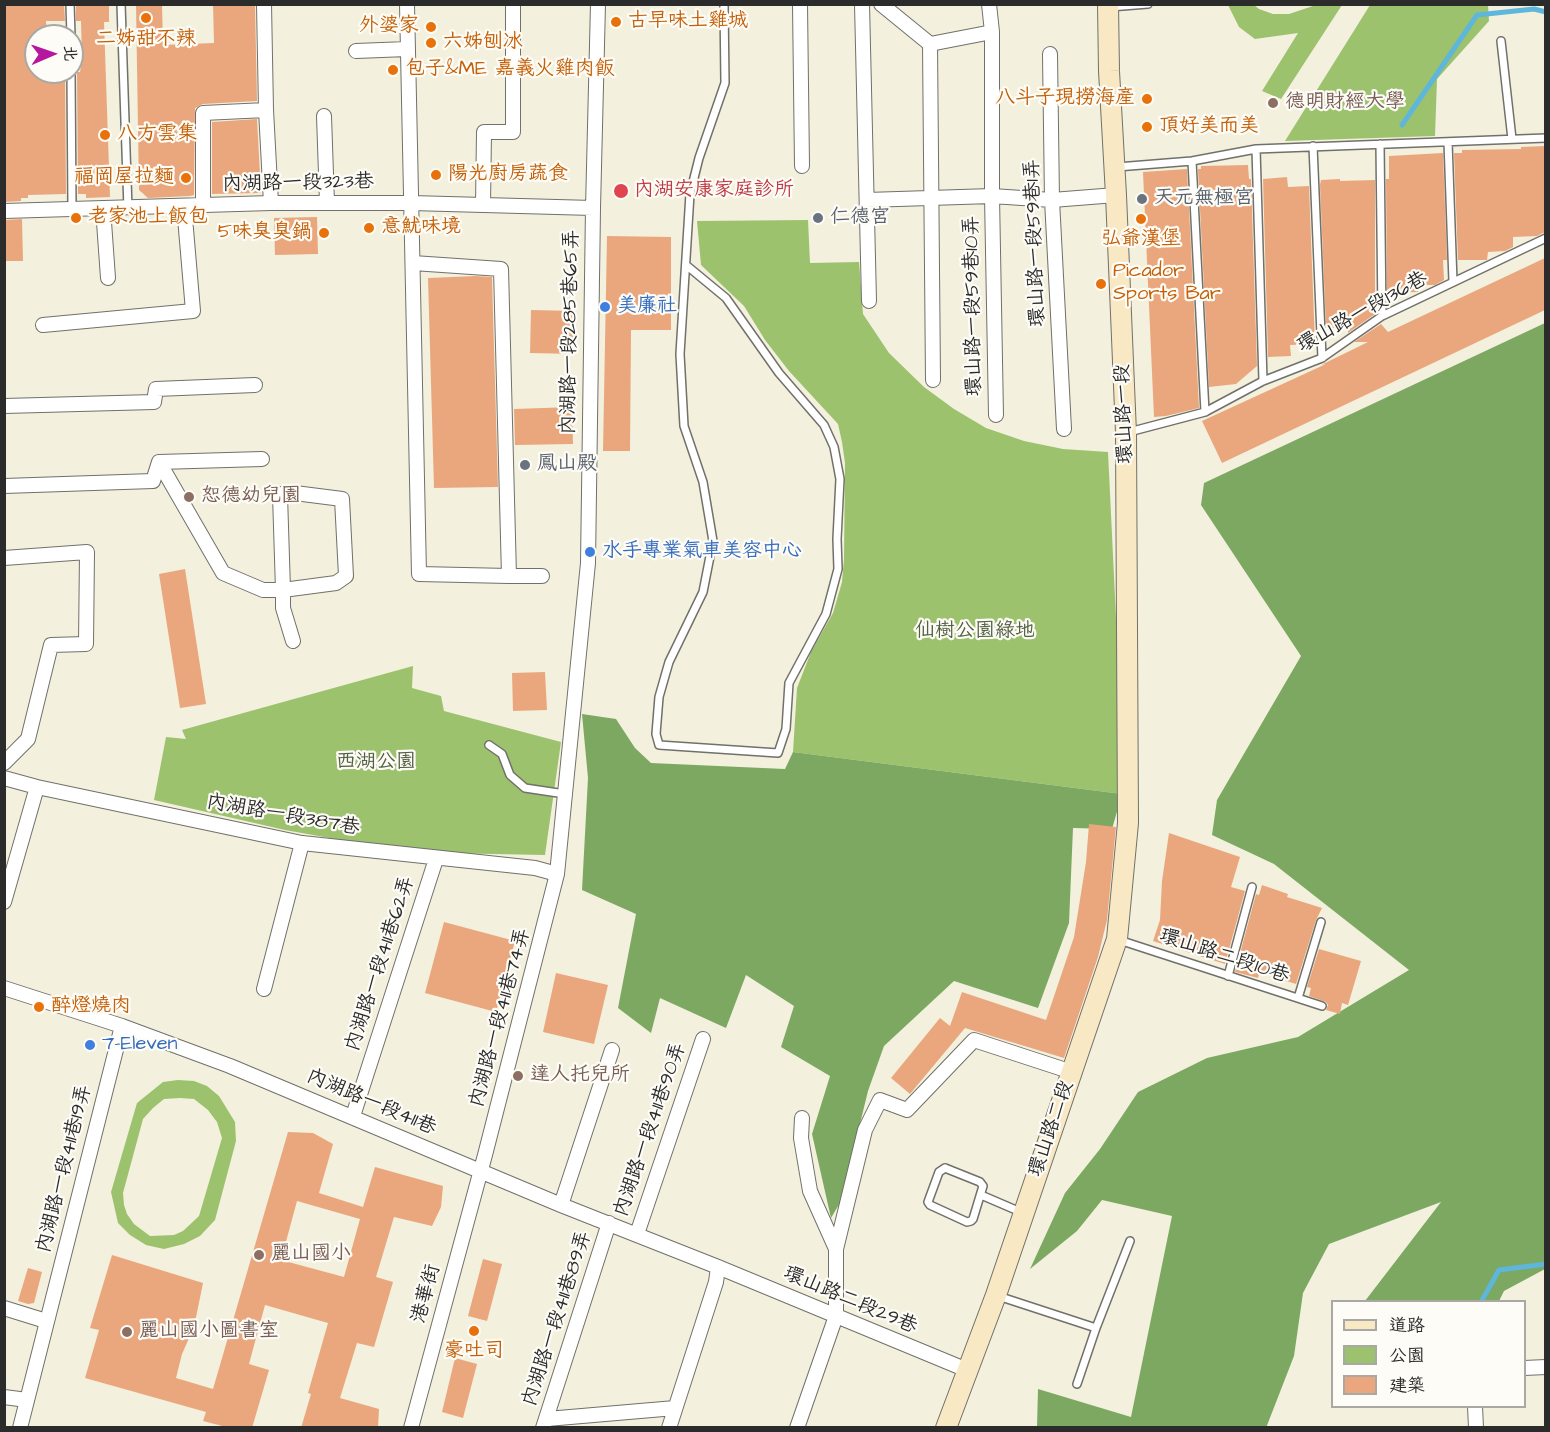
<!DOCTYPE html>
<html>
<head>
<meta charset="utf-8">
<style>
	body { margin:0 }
	#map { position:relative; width:1550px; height:1432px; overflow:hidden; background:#f3f0de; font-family:"Architects Daughter","LXGW WenKai TC",sans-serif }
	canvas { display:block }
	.frame { position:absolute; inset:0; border:6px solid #2b2b2b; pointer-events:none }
	.legend { position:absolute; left:1331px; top:1300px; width:195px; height:108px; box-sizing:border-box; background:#fdfcf7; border:2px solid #a9a8a5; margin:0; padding:8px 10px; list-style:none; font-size:18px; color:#2b2b2b }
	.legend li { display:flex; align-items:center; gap:12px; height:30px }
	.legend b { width:30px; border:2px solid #a9a8a5 }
	.north { position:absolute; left:24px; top:24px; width:60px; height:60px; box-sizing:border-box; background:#fdfcf7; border:2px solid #a9a8a5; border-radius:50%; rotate:88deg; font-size:16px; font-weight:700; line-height:24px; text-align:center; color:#2b2b2b }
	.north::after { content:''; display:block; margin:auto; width:21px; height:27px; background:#b5179e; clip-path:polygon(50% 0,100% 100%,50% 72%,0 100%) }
</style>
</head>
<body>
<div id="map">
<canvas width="1550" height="1432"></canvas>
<div class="frame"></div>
<ul class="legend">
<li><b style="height:8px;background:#f8e8c3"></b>道路</li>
<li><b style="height:16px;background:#9cc26e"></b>公園</li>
<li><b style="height:16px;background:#eaa77d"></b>建築</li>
</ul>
<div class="north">北</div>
</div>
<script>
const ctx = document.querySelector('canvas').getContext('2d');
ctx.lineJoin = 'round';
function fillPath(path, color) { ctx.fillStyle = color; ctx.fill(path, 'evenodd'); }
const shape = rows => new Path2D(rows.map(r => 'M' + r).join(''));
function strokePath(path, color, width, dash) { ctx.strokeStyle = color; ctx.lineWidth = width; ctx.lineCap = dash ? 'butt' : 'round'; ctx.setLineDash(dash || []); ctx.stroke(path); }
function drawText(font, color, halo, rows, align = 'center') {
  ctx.font = font + ' "Architects Daughter","LXGW WenKai TC",sans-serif'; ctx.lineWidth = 4.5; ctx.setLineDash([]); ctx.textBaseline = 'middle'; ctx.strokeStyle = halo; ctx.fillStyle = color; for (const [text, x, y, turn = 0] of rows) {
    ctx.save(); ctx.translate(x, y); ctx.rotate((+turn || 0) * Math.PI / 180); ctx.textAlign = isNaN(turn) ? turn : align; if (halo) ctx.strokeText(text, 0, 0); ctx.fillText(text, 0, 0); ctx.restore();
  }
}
const green = shape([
	[1228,5,1254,5,1259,9,1273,14,1289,14,1316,5,1342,5,1281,99,1262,91,1298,33,1255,39,1239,27],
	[1370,5,1488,5,1489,21,1437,79,1435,136,1285,141],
	[808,220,810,263,859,262,863,314,889,353,924,387,954,409,986,428,1024,441,1063,449,1108,452,1116,618,1122,794,793,752,797,688,811,652,833,613,842,582,844,559,845,463,842,442,838,424,789,371,765,340,744,306,701,265,697,221],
	[413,666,412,688,441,696,444,711,561,742,545,855,441,853,363,844,285,830,154,800,166,737,186,739,182,730],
	[178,1080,194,1081,207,1086,219,1096,235,1122,236,1141,215,1220,200,1236,184,1244,164,1249,146,1245,130,1235,118,1223,111,1192,137,1103,163,1082],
	[180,1098,194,1099,208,1110,217,1122,222,1138,199,1216,183,1231,174,1235,150,1236,134,1224,127,1214,124,1205,123,1193,143,1119,153,1108,164,1099]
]);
const forest = shape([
	[1545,323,1545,1269,1504,1291,1499,1301,1365,1301,1441,1202,1329,1244,1303,1293,1294,1356,1266,1428,1037,1427,1038,1389,1131,1417,1172,1216,1102,1200,1077,1231,1030,1269,1065,1193,1100,1149,1138,1092,1207,1058,1298,1037,1409,970,1274,864,1212,835,1217,800,1301,656,1201,505,1204,483],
	[582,714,616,719,635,748,651,763,785,769,793,752,1122,794,1112,829,1073,828,1069,923,1038,1008,954,981,884,1046,868,1091,841,1201,831,1218,812,1134,830,1076,781,1047,794,1006,746,975,726,1028,660,998,651,1033,618,1008,636,914,582,890,588,778]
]);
const stream = shape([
	[1402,125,1477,15,1534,9,1546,12],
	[1481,1302,1499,1270,1546,1264]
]);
const building = shape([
	[4,4,64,4,65,21,46,21,47,36,36,36,36,72,65,72,66,194,28,195,28,198,21,198,21,201,4,202],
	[76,4,109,4,109,22,104,22,110,197,86,198,86,194,78,194,77,72,80,72,82,60,81,21,76,21],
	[136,4,162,4,163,45,214,43,213,4,255,4,257,101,203,104,195,108,194,195,190,196,148,198,139,190],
	[257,119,261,193,212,194,212,122],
	[1545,146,1545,232,1537,236,1513,237,1513,247,1505,251,1488,252,1487,260,1458,260,1454,153,1462,153,1462,150,1521,149,1521,147],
	[1443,153,1447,260,1443,260,1444,280,1435,285,1418,285,1418,292,1387,293,1386,179,1389,179,1389,156],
	[1248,165,1249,179,1251,179,1257,366,1236,384,1209,387,1198,169,1201,169,1201,166],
	[1187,169,1199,408,1166,416,1154,417,1143,172],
	[1287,177,1288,187,1309,186,1315,344,1290,345,1291,356,1268,357,1263,179],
	[1340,179,1340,181,1375,180,1375,314,1348,333,1348,328,1326,328,1320,185,1321,180],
	[317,217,318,254,275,255,274,218],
	[22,219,23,261,4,261,4,220],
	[607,236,671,237,671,330,631,330,630,451,603,451],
	[1545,258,1545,310,1222,463,1202,421,1326,364,1321,365,1368,342,1354,342,1381,324,1388,332],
	[476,276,492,277,498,487,434,488,428,278],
	[531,310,575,311,575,354,530,353],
	[572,407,573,444,515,445,514,409],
	[185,569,206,704,180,708,159,574],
	[545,672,547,710,513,711,512,673],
	[1089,824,1116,827,1107,920,1098,957,1064,1058,965,1028,910,1094,891,1078,940,1018,950,1026,962,992,1046,1020,1074,937,1086,862],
	[1169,833,1240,857,1231,887,1245,891,1225,964,1153,941,1160,920,1162,881],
	[1262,885,1288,894,1287,897,1322,908,1316,920,1296,984,1264,974,1259,974,1258,978,1235,972,1256,894,1259,895],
	[444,922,515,941,496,1012,425,993],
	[1319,949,1361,961,1348,1005,1342,1003,1340,1014,1326,1010,1328,1005,1326,1002,1309,996,1311,988,1307,987],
	[556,973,608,985,594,1044,543,1032],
	[288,1132,313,1133,333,1144,319,1193,363,1207,375,1167,443,1186,441,1207,432,1226,394,1217,376,1277,393,1282,374,1347,357,1343,340,1398,379,1409,378,1428,301,1428,311,1394,308,1393,328,1323,265,1305,249,1364,269,1370,252,1428,230,1428,203,1421,206,1412,85,1378,99,1330,90,1328,112,1255,203,1283,194,1327,182,1354,176,1378,213,1389],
	[297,1201,360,1219,344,1277,281,1260],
	[483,1259,502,1264,487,1321,468,1316],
	[28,1268,42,1272,34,1303,28,1304,18,1301],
	[455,1358,477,1364,463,1418,442,1412]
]);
const lane = shape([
	[70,4,71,36],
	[121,4,128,209],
	[1110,7,1148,4],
	[1501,41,1512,139],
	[71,72,72,209],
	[1448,142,1453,282],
	[1380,144,1382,316],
	[1313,146,1322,358],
	[1256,149,1263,381],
	[1192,161,1205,412],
	[1117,167,1192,161,1256,149,1546,138],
	[686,265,726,298,779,373,824,425,834,447,840,479,837,539,838,569,826,614,789,683,786,729,778,753,659,745,656,734,659,697,669,662,703,592,713,541,703,482,684,426,680,354,690,194,699,158,725,83,724,4],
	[1129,432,1205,412,1263,381,1322,358,1382,316,1546,238],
	[489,745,502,754,510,775,525,788,565,794],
	[1119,940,1322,1006],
	[1228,976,1252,887],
	[1298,998,1321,922],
	[945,1168,980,1182,983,1186,973,1219,971,1221,967,1222,930,1205,928,1202,939,1172,945,1168],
	[981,1195,1023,1213],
	[998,1296,1096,1328,1130,1241],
	[1077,1384,1096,1328]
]);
const street = shape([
	[264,4,266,110,271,203],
	[407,4,419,574,509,576],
	[800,4,802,166],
	[862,4,869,301],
	[881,4,930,44,992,32],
	[989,4,992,32,992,196,996,415],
	[930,44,933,380],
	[356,51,407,49],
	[1050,54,1052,200,1064,429],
	[324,116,327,203],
	[867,200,992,196,1052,200,1116,195],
	[203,205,203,113,266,110],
	[483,205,484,132,513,132,513,4],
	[103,208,108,278],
	[4,211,271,203,411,203,593,208],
	[413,263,501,269,509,576,542,576],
	[43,325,193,311,184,206],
	[4,406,154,402,156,389,255,385],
	[159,462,223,573,263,590,283,590,336,583,346,576,342,499,287,492,280,495,283,590,283,608,293,641],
	[4,486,153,481,159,462,262,459],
	[4,558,87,552,86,644,51,645,28,739,4,763],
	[4,778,37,787,302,843,535,868,557,874],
	[4,902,37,787],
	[4,988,122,1026,230,1066,561,1205,718,1267,967,1370],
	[264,989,302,843],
	[353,1116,436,859],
	[802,1118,801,1138,810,1191,836,1249],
	[561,1205,612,1050],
	[637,1234,703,1039],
	[4,1308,46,1321],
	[1524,1368,1546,1367],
	[4,1397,27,1400],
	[1475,1406,1476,1428],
	[547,1419,675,1408],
	[20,1428,122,1026],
	[411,1428,485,1155,557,874,588,563,593,208,598,4],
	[543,1428,609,1223],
	[669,1428,716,1282,718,1267],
	[797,1428,836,1316,836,1249,865,1130,880,1100,907,1110,974,1040,1072,1072]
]);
const secondary = shape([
	[946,1428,996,1295,1117,939,1128,823,1126,433,1116,195,1109,71,1108,4]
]);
const markers = [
	[146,18,6,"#e8710a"],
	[616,22,6,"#e8710a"],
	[431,27,6,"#e8710a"],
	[431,43,6,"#e8710a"],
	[393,70,6,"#e8710a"],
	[1147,99,6,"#e8710a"],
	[1273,103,6,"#8d6e63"],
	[1147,127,6,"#e8710a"],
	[105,135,6,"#e8710a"],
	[436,175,6,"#e8710a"],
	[186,178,6,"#e8710a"],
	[621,191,8,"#e0444e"],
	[1142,199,6,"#6b7280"],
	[76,218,6,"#e8710a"],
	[818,218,6,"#6b7280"],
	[1141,219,6,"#e8710a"],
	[369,228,6,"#e8710a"],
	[324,233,6,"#e8710a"],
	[1101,284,6,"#e8710a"],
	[605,307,6,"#3f7fe0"],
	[525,465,6,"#6b7280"],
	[189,497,6,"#8d6e63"],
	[590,552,6,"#3f7fe0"],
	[39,1007,6,"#e8710a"],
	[90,1045,6,"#3f7fe0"],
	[518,1076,6,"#8d6e63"],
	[259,1255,6,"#8d6e63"],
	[474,1331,6,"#e8710a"],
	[127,1332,6,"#8d6e63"]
];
const foodNames = [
	["古早味土雞城",628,22],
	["外婆家",419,27,"right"],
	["二姊甜不辣",146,40,"center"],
	["六姊刨冰",443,43],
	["包子&ME 嘉義火雞肉飯",405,70],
	["八斗子現撈海產",1135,99,"right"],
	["頂好美而美",1159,127],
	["八方雲集",117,135],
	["陽光廚房蔬食",448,175],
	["福岡屋拉麵",174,178,"right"],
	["老家池上飯包",88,218],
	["意魷味境",381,228],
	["5味臭臭鍋",312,233,"right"],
	["弘爺漢堡",1141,240,"center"],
	["Picador",1113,272],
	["Sports Bar",1113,295],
	["醉燈燒肉",51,1007],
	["豪吐司",474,1352,"center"]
];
const educationNames = [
	["德明財經大學",1285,103],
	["恕德幼兒園",201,497],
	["達人托兒所",530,1076],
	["麗山國小",271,1255],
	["麗山國小圖書室",139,1332]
];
const streetNames = [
	["內湖路一段323巷",298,184,-1],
	["環山路一段59巷1弄",1036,243,-92],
	["環山路一段59巷10弄",974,306,-91],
	["環山路一段136巷",1363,313,-29],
	["內湖路一段285巷65弄",571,332,-89],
	["環山路一段",1125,414,-92],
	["內湖路一段387巷",283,816,10],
	["環山路二段10巷",1224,957,18],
	["內湖路一段411巷62弄",381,964,-72],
	["內湖路一段411巷74弄",501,1018,-75],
	["內湖路一段411巷",371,1103,23],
	["環山路二段",1052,1129,-71],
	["內湖路一段411巷90弄",651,1130,-71],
	["內湖路一段411巷19弄",65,1169,-76],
	["港華街",427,1294,-75],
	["環山路二段29巷",850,1301,23],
	["內湖路一段411巷89弄",558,1319,-72]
];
const healthNames = [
	["內湖安康家庭診所",634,191]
];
const worshipNames = [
	["天元無極宮",1154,199],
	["仁德宮",830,218],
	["鳳山殿",537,465]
];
const shopNames = [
	["美廉社",617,307],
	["水手專業氣車美容中心",602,552],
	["7-Eleven",102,1045]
];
const parkNames = [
	["仙樹公園綠地",975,632],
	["西湖公園",376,763]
];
fillPath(green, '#9cc26e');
fillPath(forest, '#7da861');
strokePath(stream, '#5eb6db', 5);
fillPath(building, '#eaa77d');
strokePath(lane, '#71706a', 10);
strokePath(street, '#71706a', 16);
strokePath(secondary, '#71706a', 22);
strokePath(lane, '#fff', 7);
strokePath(street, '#fff', 14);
strokePath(secondary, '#f8e8c3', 20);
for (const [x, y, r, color] of markers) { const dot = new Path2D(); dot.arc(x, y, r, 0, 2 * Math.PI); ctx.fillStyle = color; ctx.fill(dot); strokePath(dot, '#fdfcf7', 2); }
drawText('20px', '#c56008', '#fdfcf7', foodNames, 'left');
drawText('20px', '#785e54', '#fdfcf7', educationNames, 'left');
drawText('20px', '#2b2b2b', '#fdfcf7', streetNames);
drawText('20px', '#be3a42', '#fdfcf7', healthNames, 'left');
drawText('20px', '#5b616d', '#fdfcf7', worshipNames, 'left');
drawText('20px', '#366cbe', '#fdfcf7', shopNames, 'left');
drawText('20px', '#536042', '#fdfcf7', parkNames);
</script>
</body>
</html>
